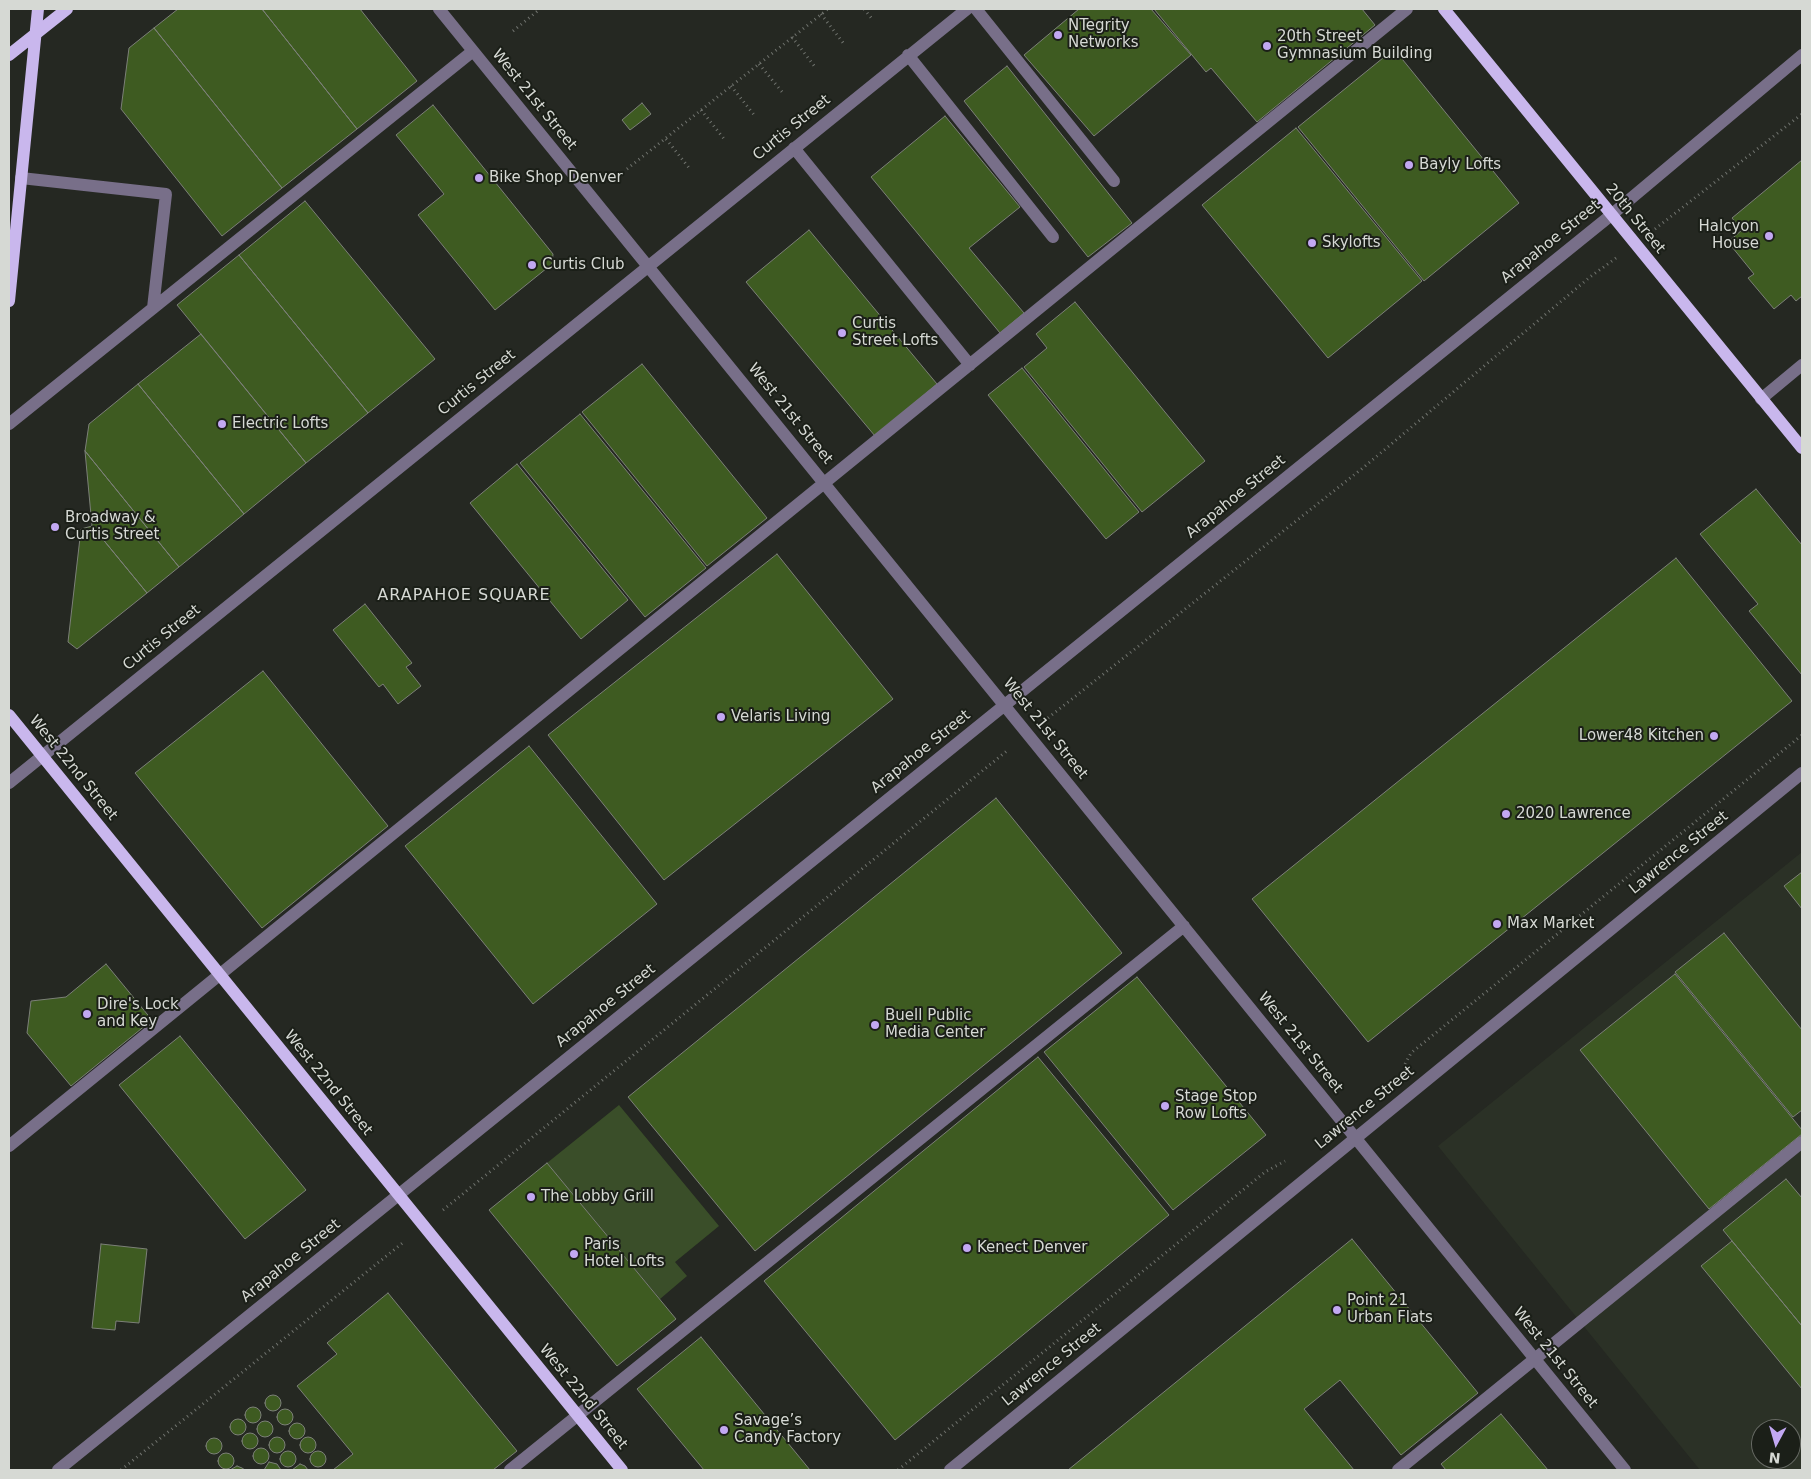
<!DOCTYPE html>
<html>
<head>
<meta charset="utf-8">
<style>
	body { margin:0 }
	#map { position:relative; width:1811px; height:1479px; overflow:hidden; background:#252822; font-family:"DejaVu Sans",sans-serif }
	canvas { display:block }
	.frame { position:absolute; inset:0; border:10px solid #d6d9d4; pointer-events:none }
	.north { position:absolute; left:1751px; top:1419px; width:50px; height:50px; box-sizing:border-box; background:#1b1f18; border:1px solid #666963; border-radius:50%; rotate:186deg; font-size:14px; font-weight:700; line-height:20px; text-align:center; color:#d6d9d4 }
	.north::after { content:''; display:block; margin:auto; width:18px; height:22px; background:#c2a8f2; clip-path:polygon(50% 0,100% 100%,50% 72%,0 100%) }
</style>
</head>
<body>
<div id="map">
<canvas width="1811" height="1479"></canvas>
<div class="frame"></div>
<div class="north">N</div>
</div>
<script>
const ctx = document.querySelector('canvas').getContext('2d');
ctx.lineJoin = 'round';
function fillPath(path, color) { ctx.fillStyle = color; ctx.fill(path, 'evenodd'); }
const shape = rows => new Path2D(rows.map(r => 'M' + r).join(''));
function strokePath(path, color, width, dash) { ctx.strokeStyle = color; ctx.lineWidth = width; ctx.lineCap = dash ? 'butt' : 'round'; ctx.setLineDash(dash || []); ctx.stroke(path); }
function drawText(font, color, halo, rows, align = 'center') {
  ctx.font = font + ' "DejaVu Sans",sans-serif'; ctx.lineWidth = 4; ctx.setLineDash([]); ctx.textBaseline = 'middle'; ctx.strokeStyle = halo; ctx.fillStyle = color; for (const [text, x, y, turn = 0] of rows) {
    ctx.save(); ctx.translate(x, y); ctx.rotate((+turn || 0) * Math.PI / 180); ctx.textAlign = isNaN(turn) ? turn : align; if (halo) ctx.strokeText(text, 0, 0); ctx.fillText(text, 0, 0); ctx.restore();
  }
}
const built = shape([
	[1802,852,1802,1470,1700,1470,1438,1146],
	[1761,1429,1791,1429,1791,1459,1761,1459]
]);
const green = shape([
	[619,1105,719,1226,675,1262,687,1276,660,1299,547,1163]
]);
const building = shape([
	[178,9,262,9,357,129,282,188,154,28,178,9],
	[262,9,360,9,417,81,357,129,262,9],
	[1079,9,1151,9,1191,55,1094,136,1024,55,1079,9],
	[1154,9,1362,9,1375,25,1257,122,1211,68,1206,72,1154,9],
	[154,28,282,188,222,236,121,109,129,48,154,28],
	[1394,49,1519,203,1424,281,1298,127,1394,49],
	[1007,66,1132,223,1088,257,964,101,1007,66],
	[642,103,651,114,630,130,622,120,642,103],
	[433,105,553,254,552,264,495,310,418,215,444,194,396,135,433,105],
	[945,116,1020,207,969,248,1024,313,1000,333,871,177,945,116],
	[1296,128,1422,281,1328,358,1202,205,1296,128],
	[1802,160,1802,296,1796,301,1791,295,1774,309,1748,278,1754,274,1728,242,1742,230,1732,218,1802,160],
	[305,201,435,359,368,413,239,255,305,201],
	[809,230,937,384,875,436,746,282,809,230],
	[239,255,368,413,306,463,177,305,239,255],
	[1075,302,1205,461,1142,512,1024,367,1047,348,1036,334,1075,302],
	[201,334,306,463,244,514,138,384,201,334],
	[642,364,767,518,707,566,582,412,642,364],
	[1022,368,1139,512,1106,539,988,395,1022,368],
	[138,384,244,514,179,567,85,451,89,424,138,384],
	[580,414,706,568,645,617,520,463,580,414],
	[85,451,179,567,147,593,92,526,85,451],
	[517,464,628,600,581,639,470,503,517,464],
	[1756,489,1802,545,1802,675,1749,611,1758,604,1700,534,1756,489],
	[92,526,147,593,77,649,68,642,81,529,92,526],
	[777,554,893,699,664,880,548,735,777,554],
	[1676,558,1792,701,1368,1042,1252,899,1676,558],
	[365,604,412,663,406,667,421,686,398,704,383,684,379,687,333,630,365,604],
	[263,671,388,826,262,928,135,773,263,671],
	[529,746,657,904,533,1004,405,846,529,746],
	[996,798,1122,953,755,1251,628,1097,996,798],
	[1802,872,1802,909,1784,886,1802,872],
	[1724,933,1802,1030,1802,1110,1793,1117,1675,972,1724,933],
	[106,964,152,1020,71,1086,27,1033,31,1001,66,997,106,964],
	[1675,974,1802,1130,1802,1134,1709,1209,1580,1050,1675,974],
	[1137,977,1266,1135,1173,1210,1044,1052,1137,977],
	[180,1036,306,1190,245,1239,119,1085,180,1036],
	[1038,1057,1169,1215,895,1440,764,1281,1038,1057],
	[547,1163,676,1319,617,1366,489,1210,547,1163],
	[1786,1179,1802,1198,1802,1326,1723,1230,1786,1179],
	[1352,1239,1478,1393,1401,1455,1340,1380,1304,1409,1354,1470,1068,1470,1352,1239],
	[1732,1241,1802,1326,1802,1389,1701,1266,1732,1241],
	[101,1244,147,1249,139,1323,116,1321,115,1330,92,1328,101,1244],
	[388,1293,517,1451,493,1470,333,1470,353,1454,297,1386,337,1354,327,1343,388,1293],
	[701,1337,810,1470,704,1470,637,1389,701,1337],
	'265 1403a8 8 0 1 1 16 0a8 8 0 1 1-16 0Z',
	'245 1415a8 8 0 1 1 16 0a8 8 0 1 1-16 0Z',
	'277 1417a8 8 0 1 1 16 0a8 8 0 1 1-16 0Z',
	[1501,1414,1548,1470,1446,1470,1441,1464,1501,1414],
	'230 1427a8 8 0 1 1 16 0a8 8 0 1 1-16 0Z',
	'257 1429a8 8 0 1 1 16 0a8 8 0 1 1-16 0Z',
	'289 1431a8 8 0 1 1 16 0a8 8 0 1 1-16 0Z',
	'242 1441a8 8 0 1 1 16 0a8 8 0 1 1-16 0Z',
	'300 1445a8 8 0 1 1 16 0a8 8 0 1 1-16 0Z',
	'269 1445a8 8 0 1 1 16 0a8 8 0 1 1-16 0Z',
	'206 1446a8 8 0 1 1 16 0a8 8 0 1 1-16 0Z',
	'253 1456a8 8 0 1 1 16 0a8 8 0 1 1-16 0Z',
	'310 1459a8 8 0 1 1 16 0a8 8 0 1 1-16 0Z',
	'280 1459a8 8 0 1 1 16 0a8 8 0 1 1-16 0Z',
	'218 1461a8 8 0 1 1 16 0a8 8 0 1 1-16 0Z',
	[269,1462,277,1464,281,1470,264,1470,269,1462],
	[300,1464,305,1466,308,1470,292,1470,300,1464],
	[237,1466,242,1468,245,1470,230,1470,237,1466]
]);
const path = shape([
	[864,9,873,20],
	[821,14,844,44],
	[513,31,540,9],
	[792,37,815,67],
	[759,64,783,93],
	[731,86,755,116],
	[701,110,725,140],
	[666,139,690,169],
	[627,169,828,9],
	[1655,229,1802,114],
	[1048,718,1364,467,1590,277,1616,258],
	[1405,1064,1411,1053,1802,735],
	[443,1210,1008,750],
	[121,1470,405,1241],
	[898,1470,1265,1172,1285,1161]
]);
const minor = shape([
	[439,9,1625,1470],
	[976,9,1114,181],
	[908,55,1053,237],
	[794,148,970,365],
	[21,178,166,194,153,308],
	[1761,399,1802,365],
	[9,424,473,51],
	[9,783,967,9],
	[9,1146,1407,9],
	[58,1470,1610,216,1802,55],
	[510,1470,1184,926],
	[950,1470,1802,773],
	[1398,1470,1802,1142]
]);
const major = shape([
	[1444,9,1802,448],
	[9,55,67,9],
	[9,301,38,9],
	[9,715,622,1470]
]);
const markers = [
	[1058,35,5,"#c2a8f2"],
	[1267,46,5,"#c2a8f2"],
	[1409,165,5,"#c2a8f2"],
	[479,178,5,"#c2a8f2"],
	[1769,236,5,"#c2a8f2"],
	[1312,243,5,"#c2a8f2"],
	[532,265,5,"#c2a8f2"],
	[842,333,5,"#c2a8f2"],
	[222,424,5,"#c2a8f2"],
	[55,527,5,"#c2a8f2"],
	[721,717,5,"#c2a8f2"],
	[1714,736,5,"#c2a8f2"],
	[1506,814,5,"#c2a8f2"],
	[1497,924,5,"#c2a8f2"],
	[87,1014,5,"#c2a8f2"],
	[875,1025,5,"#c2a8f2"],
	[1165,1106,5,"#c2a8f2"],
	[531,1197,5,"#c2a8f2"],
	[967,1248,5,"#c2a8f2"],
	[574,1254,5,"#c2a8f2"],
	[1337,1310,5,"#c2a8f2"],
	[724,1430,5,"#c2a8f2"]
];
const poiNames = [
	["NTegrity",1068,26],
	["Networks",1068,43],
	["20th Street",1277,37],
	["Gymnasium Building",1277,54],
	["Bayly Lofts",1419,165],
	["Bike Shop Denver",489,178],
	["Halcyon",1759,227,"right"],
	["House",1759,244,"right"],
	["Skylofts",1322,243],
	["Curtis Club",542,265],
	["Curtis",852,324],
	["Street Lofts",852,341],
	["Electric Lofts",232,424],
	["Broadway &",65,518],
	["Curtis Street",65,535],
	["Velaris Living",731,717],
	["Lower48 Kitchen",1704,736,"right"],
	["2020 Lawrence",1516,814],
	["Max Market",1507,924],
	["Dire's Lock",97,1005],
	["and Key",97,1022],
	["Buell Public",885,1016],
	["Media Center",885,1033],
	["Stage Stop",1175,1097],
	["Row Lofts",1175,1114],
	["The Lobby Grill",541,1197],
	["Paris",584,1245],
	["Hotel Lofts",584,1262],
	["Kenect Denver",977,1248],
	["Point 21",1347,1301],
	["Urban Flats",1347,1318],
	["Savage’s",734,1421],
	["Candy Factory",734,1438]
];
const streetNames = [
	["West 21st Street",534,100,51],
	["Curtis Street",792,128,-39],
	["20th Street",1635,219,51],
	["Arapahoe Street",1551,242,-39],
	["Curtis Street",477,383,-39],
	["West 21st Street",790,414,51],
	["Arapahoe Street",1236,497,-39],
	["Curtis Street",162,638,-39],
	["West 21st Street",1045,729,51],
	["Arapahoe Street",921,752,-39],
	["West 22nd Street",73,768,51],
	["Lawrence Street",1679,853,-39],
	["Arapahoe Street",606,1006,-39],
	["West 21st Street",1300,1043,51],
	["West 22nd Street",328,1083,51],
	["Lawrence Street",1365,1108,-39],
	["Arapahoe Street",291,1261,-39],
	["West 21st Street",1555,1358,51],
	["Lawrence Street",1052,1365,-39],
	["West 22nd Street",583,1397,51]
];
const neighbourhoodNames = [
	["ARAPAHOE SQUARE",464,596]
];
fillPath(built, '#2b3126');
fillPath(green, '#3a4e29');
fillPath(building, '#3e5b21');
strokePath(building, '#7c8078', 1);
strokePath(path, '#71746f', 3, [1, 4]);
strokePath(minor, '#786f89', 12);
strokePath(major, '#c9b7ed', 12);
for (const [x, y, r, color] of markers) { const dot = new Path2D(); dot.arc(x, y, r, 0, 2 * Math.PI); ctx.fillStyle = color; ctx.fill(dot); strokePath(dot, '#1b1f18', 2); }
drawText('15px', '#d6d9d4', '#1b1f18', poiNames, 'left');
drawText('15px', '#d6d9d4', '#1b1f18', streetNames);
ctx.letterSpacing = '1px';
drawText('16px', '#d6d9d4', '#1b1f18', neighbourhoodNames);
ctx.letterSpacing = '0px';
</script>
</body>
</html>
